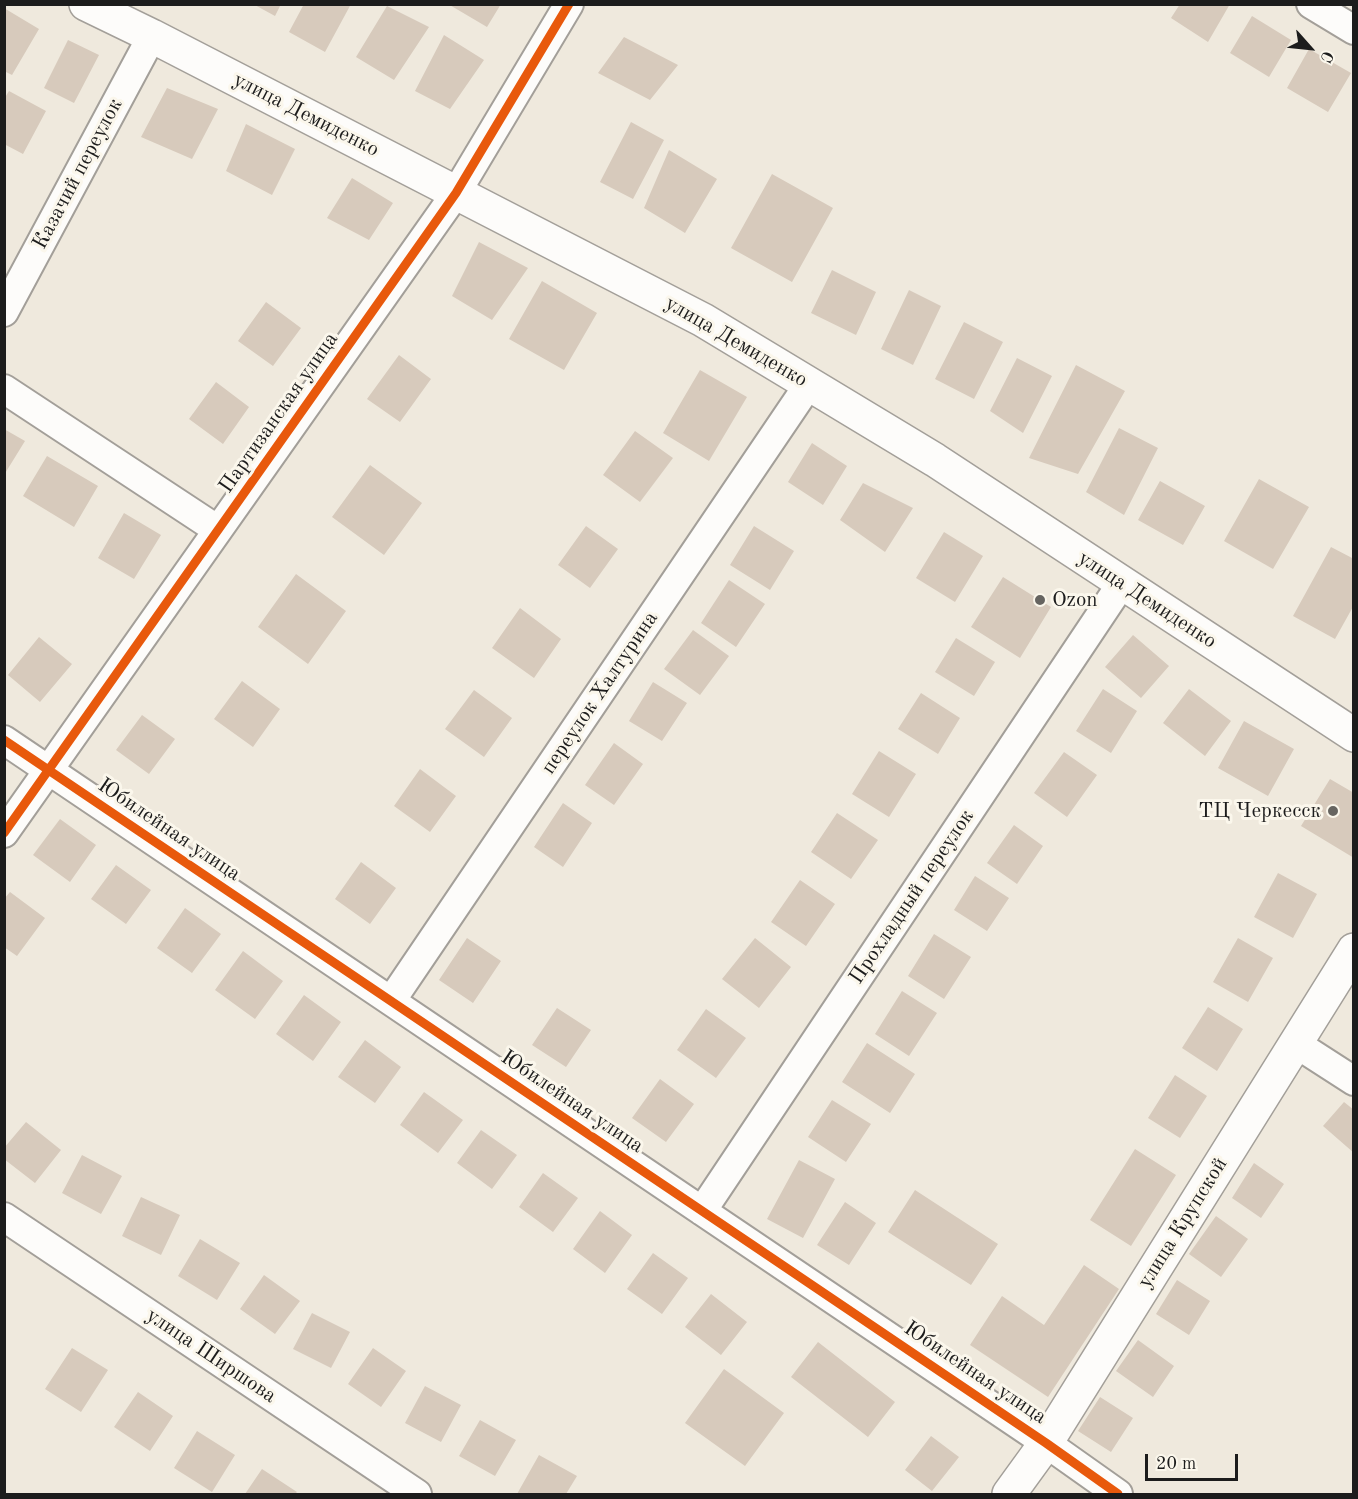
<!DOCTYPE html>
<html>
<head>
<meta charset="utf-8">
<style>
	body { margin:0 }
	#map { position:relative; width:1358px; height:1499px; overflow:hidden; background:#efe9dd; font-family:"Old Standard TT",serif }
	canvas { display:block }
	.frame { position:absolute; inset:0; border:6px solid #1c1c1c; pointer-events:none }
	.north { position:absolute; left:1280px; top:18px; width:60px; height:60px; -webkit-text-stroke:4px #fbf7ec; paint-order:stroke; rotate:117deg; font-size:16px; font-weight:700; line-height:24px; text-align:center; color:#1c1c1c }
	.north::after { content:''; display:block; margin:auto; width:21px; height:27px; background:#1c1c1c; clip-path:polygon(50% 0,100% 100%,50% 72%,0 100%) }
	.scale { position:absolute; left:1145px; top:1454px; width:93px; height:27px; box-sizing:border-box; border:3px solid #1c1c1c; border-top:0; padding-left:8px; font-size:18px; line-height:21px; white-space:nowrap; color:#1c1c1c; -webkit-text-stroke:4px #fbf7ec; paint-order:stroke }
</style>
</head>
<body>
<div id="map">
<canvas width="1358" height="1499"></canvas>
<div class="frame"></div>
<div class="north">С</div>
<div class="scale">20 m</div>
</div>
<script>
const ctx = document.querySelector('canvas').getContext('2d');
ctx.lineJoin = 'round';
function fillPath(path, color) { ctx.fillStyle = color; ctx.fill(path, 'evenodd'); }
const shape = rows => new Path2D(rows.map(r => 'M' + r).join(''));
function strokePath(path, color, width, dash) { ctx.strokeStyle = color; ctx.lineWidth = width; ctx.lineCap = dash ? 'butt' : 'round'; ctx.setLineDash(dash || []); ctx.stroke(path); }
function drawText(font, color, halo, rows, align = 'center') {
  ctx.font = font + ' "Old Standard TT",serif'; ctx.lineWidth = 6; ctx.setLineDash([]); ctx.textBaseline = 'middle'; ctx.strokeStyle = halo; ctx.fillStyle = color; for (const [text, x, y, turn = 0] of rows) {
    ctx.save(); ctx.translate(x, y); ctx.rotate((+turn || 0) * Math.PI / 180); ctx.textAlign = isNaN(turn) ? turn : align; if (halo) ctx.strokeText(text, 0, 0); ctx.fillText(text, 0, 0); ctx.restore();
  }
}
const building = shape([
	[253,4,281,4,275,16],
	[304,4,351,4,325,52,289,32],
	[448,4,501,4,487,27],
	[1180,4,1230,4,1208,42,1171,18],
	[387,6,429,27,394,80,356,57],
	[4,8,39,29,12,75,4,71],
	[1252,16,1291,40,1269,77,1230,53],
	[444,35,484,60,450,109,415,91],
	[624,37,678,65,650,100,598,73],
	[68,40,99,55,74,103,44,88],
	[1309,49,1351,73,1328,112,1287,88],
	[167,88,218,109,192,159,141,137],
	[9,91,46,111,23,154,4,144,4,99],
	[631,122,664,140,633,199,600,182],
	[246,124,295,149,272,195,226,171],
	[669,150,717,179,685,233,644,208],
	[772,174,833,208,792,282,731,248],
	[352,178,393,203,369,240,327,218],
	[479,242,528,268,492,320,452,296],
	[832,270,876,292,856,335,811,313],
	[542,281,597,313,564,370,509,339],
	[909,290,941,306,913,365,881,349],
	[266,302,301,328,273,366,238,341],
	[964,322,1003,342,974,399,935,379],
	[399,355,431,379,400,422,367,399],
	[1017,358,1052,376,1023,433,990,411],
	[1076,365,1125,391,1078,474,1029,458],
	[700,370,747,397,709,461,663,433],
	[216,382,249,407,223,444,189,419],
	[1119,428,1158,448,1124,515,1086,492],
	[4,429,25,441,4,475],
	[635,431,673,458,640,502,603,475],
	[812,443,847,466,823,505,788,482],
	[47,456,98,486,74,527,23,496],
	[370,465,422,503,384,555,332,517],
	[1259,479,1309,507,1273,569,1224,541],
	[1160,481,1205,506,1183,545,1138,520],
	[863,483,913,508,885,552,840,520],
	[124,513,161,535,134,579,98,558],
	[586,526,618,549,590,588,558,565],
	[754,526,794,551,770,590,730,565],
	[944,532,983,556,955,602,916,578],
	[1331,547,1354,559,1354,605,1335,639,1293,616],
	[296,574,346,611,308,664,258,627],
	[1003,577,1051,607,1020,658,971,627],
	[729,580,765,604,736,647,701,623],
	[520,608,561,639,534,678,492,648],
	[693,630,729,656,700,695,664,669],
	[1133,635,1169,666,1141,698,1105,667],
	[39,637,72,664,40,702,8,675],
	[956,638,995,662,974,696,935,672],
	[242,681,280,709,253,747,214,719],
	[653,682,687,703,662,741,629,721],
	[1103,689,1137,711,1111,753,1076,731],
	[1189,689,1231,721,1205,756,1163,723],
	[474,690,512,718,484,757,445,729],
	[921,693,960,718,938,754,898,729],
	[142,715,175,739,149,774,116,750],
	[1244,721,1294,749,1268,796,1218,768],
	[614,743,643,764,614,805,585,785],
	[879,751,916,774,889,817,852,794],
	[1064,752,1097,775,1067,817,1034,793],
	[420,769,456,796,430,832,394,806],
	[1330,779,1354,793,1354,858,1301,826],
	[563,803,592,823,563,867,534,847],
	[837,813,878,840,851,879,811,852],
	[60,819,96,845,70,882,33,855],
	[1014,825,1043,846,1017,884,987,863],
	[361,862,396,888,370,924,335,899],
	[116,865,151,890,126,924,91,899],
	[1278,873,1317,894,1293,938,1254,917],
	[975,876,1009,898,987,931,954,910],
	[800,880,835,904,806,946,771,922],
	[10,892,45,918,17,956,4,947,4,899],
	[185,908,221,934,192,973,157,948],
	[934,934,971,957,944,999,908,976],
	[467,938,501,961,473,1003,439,980],
	[755,938,791,967,759,1008,722,979],
	[1238,938,1273,958,1248,1002,1213,982],
	[243,951,283,981,255,1019,215,990],
	[902,991,937,1013,909,1056,875,1034],
	[304,995,341,1022,313,1061,276,1034],
	[1208,1007,1243,1029,1217,1071,1182,1048],
	[557,1008,591,1030,566,1067,532,1045],
	[706,1009,746,1038,716,1078,677,1050],
	[365,1040,401,1067,375,1103,338,1077],
	[867,1043,915,1074,890,1113,842,1082],
	[1175,1075,1207,1096,1180,1138,1148,1118],
	[660,1079,694,1104,666,1142,632,1118],
	[424,1092,463,1120,438,1153,400,1125],
	[832,1100,871,1124,846,1162,808,1137],
	[1344,1102,1354,1110,1354,1153,1323,1126],
	[26,1122,61,1150,35,1183,4,1159,4,1148],
	[481,1130,517,1155,492,1189,457,1163],
	[1135,1149,1176,1175,1131,1246,1090,1220],
	[82,1155,122,1176,101,1214,62,1193],
	[799,1160,835,1179,803,1238,767,1219],
	[1254,1163,1284,1184,1261,1218,1232,1198],
	[543,1173,578,1198,553,1232,519,1207],
	[915,1190,998,1244,971,1285,888,1232],
	[141,1197,180,1215,161,1255,122,1236],
	[845,1202,876,1223,849,1265,817,1245],
	[600,1211,632,1235,605,1273,573,1249],
	[1216,1216,1248,1239,1221,1277,1189,1254],
	[200,1239,240,1263,217,1300,178,1276],
	[653,1253,688,1278,662,1314,627,1289],
	[1084,1265,1119,1289,1048,1397,970,1345,1002,1296,1044,1325],
	[264,1275,300,1301,275,1334,240,1309],
	[1177,1280,1210,1301,1189,1335,1156,1314],
	[711,1294,747,1322,721,1355,685,1327],
	[312,1313,350,1332,331,1368,293,1349],
	[1138,1340,1174,1366,1153,1397,1116,1371],
	[818,1342,895,1402,868,1437,791,1377],
	[72,1348,108,1370,81,1412,45,1389],
	[373,1348,406,1371,381,1407,348,1384],
	[724,1369,784,1413,745,1466,685,1423],
	[425,1386,461,1405,441,1442,405,1423],
	[138,1392,173,1416,150,1451,114,1427],
	[1100,1397,1133,1418,1111,1452,1078,1431],
	[480,1420,516,1440,495,1476,459,1456],
	[197,1431,235,1455,212,1492,174,1468],
	[931,1436,959,1457,932,1491,905,1470],
	[539,1455,577,1476,566,1494,517,1494],
	[262,1469,297,1492,295,1494,245,1494]
]);
const street = shape([
	[1311,4,1354,30],
	[4,312,152,36],
	[4,389,218,530],
	[4,740,1046,1443,1118,1494],
	[4,833,456,193,569,4],
	[391,1001,809,384],
	[1295,1043,1354,1081],
	[702,1211,1122,583],
	[4,1217,417,1494]
]);
const secondary = shape([
	[86,4,152,36,703,320,935,460,1354,735],
	[1009,1494,1046,1443,1354,950]
]);
const cycleway = shape([
	[4,740,1046,1443,1118,1494],
	[4,833,456,193,569,4]
]);
const markers = [
	[1040,600,6,"#666460"],
	[1333,811,6,"#666460"]
];
const streetNames = [
	["улица Демиденко",306,115,27],
	["Казачий переулок",78,174,-62],
	["улица Демиденко",736,342,30],
	["Партизанская улица",279,413,-55],
	["улица Демиденко",1147,600,33],
	["переулок Халтурина",600,693,-56],
	["Юбилейная улица",169,830,34],
	["Прохладный переулок",912,897,-56],
	["Юбилейная улица",572,1102,34],
	["улица Крупской",1183,1223,-58],
	["улица Ширшова",211,1356,34],
	["Юбилейная улица",975,1373,34]
];
const poiNames = [
	["Ozon",1052,600],
	["ТЦ Черкесск",1321,811,"right"]
];
fillPath(building, '#d7cabc');
strokePath(street, '#a39f99', 32);
strokePath(secondary, '#a39f99', 36);
strokePath(street, '#fdfcfa', 28);
strokePath(secondary, '#fdfcfa', 33);
strokePath(cycleway, '#e8590c', 9);
for (const [x, y, r, color] of markers) { const dot = new Path2D(); dot.arc(x, y, r, 0, 2 * Math.PI); ctx.fillStyle = color; ctx.fill(dot); strokePath(dot, '#fbf7ec', 2); }
drawText('21px', '#1c1c1c', '#fbf7ec', streetNames);
drawText('21px', '#1c1c1c', '#fbf7ec', poiNames, 'left');
</script>
</body>
</html>
